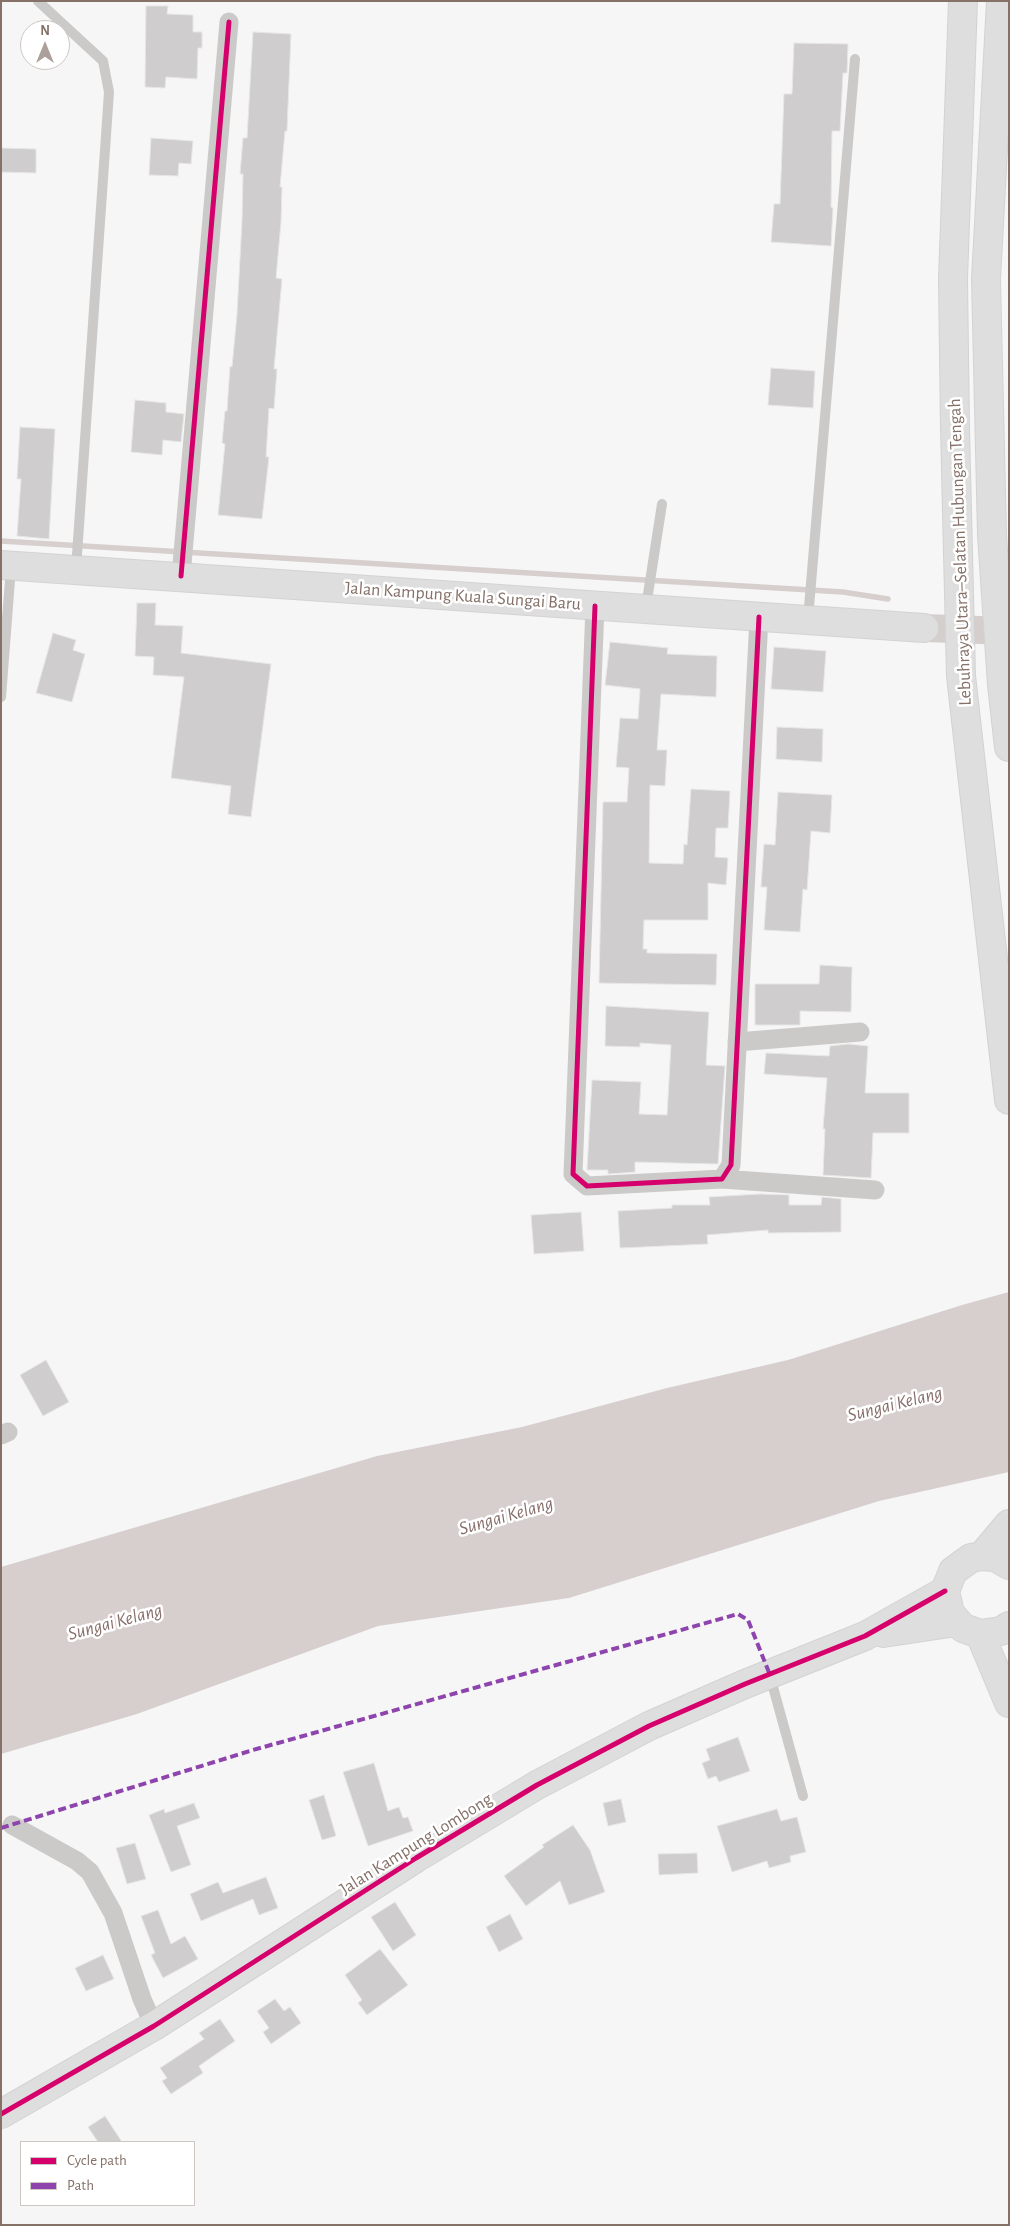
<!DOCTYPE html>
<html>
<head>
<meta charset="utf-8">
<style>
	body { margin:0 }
	#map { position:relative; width:1010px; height:2226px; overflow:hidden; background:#f6f6f7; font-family:"Alegreya Sans",sans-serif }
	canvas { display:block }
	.frame { position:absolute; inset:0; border:2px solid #857168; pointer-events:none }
	.legend { position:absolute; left:20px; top:2141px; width:175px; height:65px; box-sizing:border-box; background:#fff; border:1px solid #cec6c3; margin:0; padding:6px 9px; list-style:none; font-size:15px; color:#857168 }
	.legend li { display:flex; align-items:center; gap:10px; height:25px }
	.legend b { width:25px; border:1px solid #cec6c3 }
	.north { position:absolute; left:20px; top:20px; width:50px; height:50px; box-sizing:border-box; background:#fff; border:1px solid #cec6c3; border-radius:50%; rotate:0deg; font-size:14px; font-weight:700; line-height:20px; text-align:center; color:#857168 }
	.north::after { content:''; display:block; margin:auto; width:18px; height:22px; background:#ada09a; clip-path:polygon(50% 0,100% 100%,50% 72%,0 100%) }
</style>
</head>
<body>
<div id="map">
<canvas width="1010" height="2226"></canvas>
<div class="frame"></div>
<ul class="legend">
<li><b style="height:6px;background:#d6006c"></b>Cycle path</li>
<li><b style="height:6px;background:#8e44ad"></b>Path</li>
</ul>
<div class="north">N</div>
</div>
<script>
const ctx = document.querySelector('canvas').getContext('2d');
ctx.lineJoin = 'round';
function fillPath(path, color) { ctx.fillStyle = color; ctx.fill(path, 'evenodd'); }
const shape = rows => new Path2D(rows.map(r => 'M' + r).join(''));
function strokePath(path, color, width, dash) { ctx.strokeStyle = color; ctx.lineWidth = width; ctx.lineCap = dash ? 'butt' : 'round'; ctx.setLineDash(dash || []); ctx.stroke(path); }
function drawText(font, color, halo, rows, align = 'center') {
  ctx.font = font + ' "Alegreya Sans",sans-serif'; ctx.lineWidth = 5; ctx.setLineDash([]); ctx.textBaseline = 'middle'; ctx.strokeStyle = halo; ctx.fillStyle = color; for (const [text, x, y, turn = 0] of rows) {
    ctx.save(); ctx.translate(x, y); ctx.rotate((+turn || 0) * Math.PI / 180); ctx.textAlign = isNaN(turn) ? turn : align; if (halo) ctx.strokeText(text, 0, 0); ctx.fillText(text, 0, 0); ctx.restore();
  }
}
const water = shape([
	[1009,1292,1009,1472,879,1501,569,1598,378,1626,137,1714,1,1754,1,1567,377,1456,522,1427,667,1388,788,1360,962,1305]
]);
const stream = shape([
	[1,541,843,592,888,599]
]);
const building = shape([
	[146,6,168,6,167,14,193,15,193,32,202,32,202,48,198,48,197,79,166,77,165,88,145,87,146,6],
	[253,32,291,34,287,131,285,131,280,187,282,187,281,222,276,278,282,279,274,369,277,369,274,409,269,408,266,457,269,457,262,519,218,515,225,444,222,443,225,411,227,411,230,366,232,367,237,314,242,221,243,174,240,174,243,138,247,138,253,32],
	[794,43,848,44,847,73,843,73,840,131,832,131,831,207,833,208,831,246,771,242,774,204,780,204,784,94,792,94,794,43],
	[151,138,193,141,191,164,179,163,178,176,149,175,151,138],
	[1,148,36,149,36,173,1,172,1,148],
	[771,368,815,371,813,408,768,405,771,368],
	[135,400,166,403,166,412,184,414,181,442,163,440,162,455,131,452,135,400],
	[20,427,55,429,49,539,17,536,21,479,17,479,20,427],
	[137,603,156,603,155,625,183,626,181,653,271,664,251,817,228,814,231,786,171,778,184,677,153,675,154,657,135,656,137,603],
	[53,633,76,640,73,650,85,654,72,702,36,693,53,633],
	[610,642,668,648,667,654,717,656,716,697,661,694,657,750,667,750,665,786,650,785,649,863,683,864,684,844,687,845,691,789,730,791,728,828,716,828,715,857,728,858,726,885,708,883,708,920,644,920,643,949,647,949,647,953,717,954,716,985,599,983,603,802,627,802,629,768,616,767,620,718,638,719,640,689,605,685,610,642],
	[774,647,826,651,823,692,771,689,774,647],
	[777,727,823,729,822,762,776,759,777,727],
	[778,792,832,795,830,833,811,831,807,890,803,889,800,932,764,930,767,887,761,887,764,844,775,845,778,792],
	[820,965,852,967,851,1012,800,1011,800,1025,755,1025,755,984,819,984,820,965],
	[606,1006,709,1012,706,1065,725,1066,718,1164,635,1162,635,1172,608,1174,608,1170,587,1170,592,1080,641,1082,639,1114,667,1115,671,1045,640,1043,640,1047,605,1046,606,1006],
	[848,1044,868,1046,865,1093,909,1093,909,1133,873,1133,871,1178,823,1175,825,1129,823,1129,827,1078,764,1074,766,1053,829,1056,830,1046,848,1044],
	[760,1194,789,1195,789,1205,821,1205,822,1197,841,1199,841,1232,768,1233,768,1230,707,1235,708,1244,620,1248,618,1211,672,1208,672,1205,710,1205,709,1197,760,1194],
	[581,1212,584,1251,534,1254,531,1215,581,1212],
	[46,1360,69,1402,43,1416,20,1375,46,1360],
	[738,1737,750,1771,719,1782,716,1776,708,1779,702,1763,710,1760,706,1749,738,1737],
	[374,1763,388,1811,399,1807,403,1818,408,1817,413,1831,368,1846,343,1772,374,1763],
	[324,1795,336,1836,322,1840,309,1800,324,1795],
	[621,1799,626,1822,608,1826,603,1803,621,1799],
	[194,1803,200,1818,177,1826,191,1865,171,1872,149,1815,164,1809,165,1813,194,1803],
	[777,1809,781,1821,797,1817,806,1852,790,1856,791,1862,769,1868,767,1861,732,1872,717,1826,777,1809],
	[573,1825,590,1850,605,1892,569,1905,560,1881,526,1906,504,1876,544,1847,542,1845,573,1825],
	[135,1843,146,1879,127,1884,116,1848,135,1843],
	[697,1853,698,1873,659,1875,658,1854,697,1853],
	[266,1877,278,1908,259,1915,253,1899,201,1921,190,1894,218,1882,223,1893,266,1877],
	[395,1902,416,1935,393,1951,371,1917,395,1902],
	[158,1910,171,1944,185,1936,198,1959,163,1978,151,1955,155,1953,141,1916,158,1910],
	[510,1914,523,1939,499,1952,486,1927,510,1914],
	[380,1949,408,1985,367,2015,358,2003,362,2000,345,1975,380,1949],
	[103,1955,114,1979,86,1991,75,1968,103,1955],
	[275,1999,284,2011,290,2007,301,2023,271,2044,263,2032,269,2028,257,2011,275,1999],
	[220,2019,235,2041,199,2066,203,2073,171,2094,162,2081,167,2078,160,2068,204,2039,199,2033,220,2019],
	[105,2116,122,2142,98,2142,88,2127,105,2116]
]);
const secondaryTunnel = shape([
	[924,628,1009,631]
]);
const lane = shape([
	[38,1,103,61,109,92,76,569],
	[646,607,662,504],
	[808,619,855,59],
	[1,697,11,567],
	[770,1676,803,1796]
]);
const street = shape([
	[181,576,229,22],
	[595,606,573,1174,587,1186,722,1179,731,1165,759,617],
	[737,1042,860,1032],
	[722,1179,875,1190],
	[1,1435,8,1432],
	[12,1825,77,1861,90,1872,113,1913,142,1999,154,2026]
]);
const secondary = shape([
	[1,565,924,628],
	[982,1556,1009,1524],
	[1009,1565,995,1557,982,1556,971,1558,953,1571,945,1591,950,1613,963,1628,980,1634,1001,1631,1009,1626],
	[883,1633,956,1622],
	[980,1634,1009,1703],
	[1,2114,154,2026,416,1858,537,1785,649,1726,745,1684,865,1636,945,1591]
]);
const highway = shape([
	[963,1,953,279,955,429,961,676,1009,1100],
	[1001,1,986,279,992,535,1002,685,1009,747]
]);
const quiet = shape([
	[1,1828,253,1750,738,1614,748,1620,770,1675]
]);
const cycleway = shape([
	[181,576,229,22],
	[595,606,573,1174,587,1186,722,1179,731,1165,759,617],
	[1,2114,154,2026,416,1858,537,1785,649,1726,745,1684,865,1636,945,1591]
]);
const streetNames = [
	["Lebuhraya Utara–Selatan Hubungan Tengah",960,552,-92],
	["Jalan Kampung Kuala Sungai Baru",463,596,4],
	["Jalan Kampung Lombong",416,1844,-32]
];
const waterNames = [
	["Sungai Kelang",895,1404,-14],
	["Sungai Kelang",506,1516,-16],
	["Sungai Kelang",115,1622,-15]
];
fillPath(water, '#d7cfce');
strokePath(stream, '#d7cfce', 5.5);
fillPath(building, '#cfcdcd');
strokePath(building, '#e6e6e6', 1);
strokePath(secondaryTunnel, '#d4cecc', 28, [28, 14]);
strokePath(secondary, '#d4d2d2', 30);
strokePath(highway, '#d3d2d3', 30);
strokePath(lane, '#cccac9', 10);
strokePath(street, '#cccac9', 19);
strokePath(secondary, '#dfdede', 28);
strokePath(highway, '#dfdede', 28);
strokePath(quiet, '#8e44ad', 4, [8, 4]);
strokePath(cycleway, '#d6006c', 5);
drawText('18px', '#857168', '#fff', streetNames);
drawText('italic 19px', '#876e69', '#fff', waterNames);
</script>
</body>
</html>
